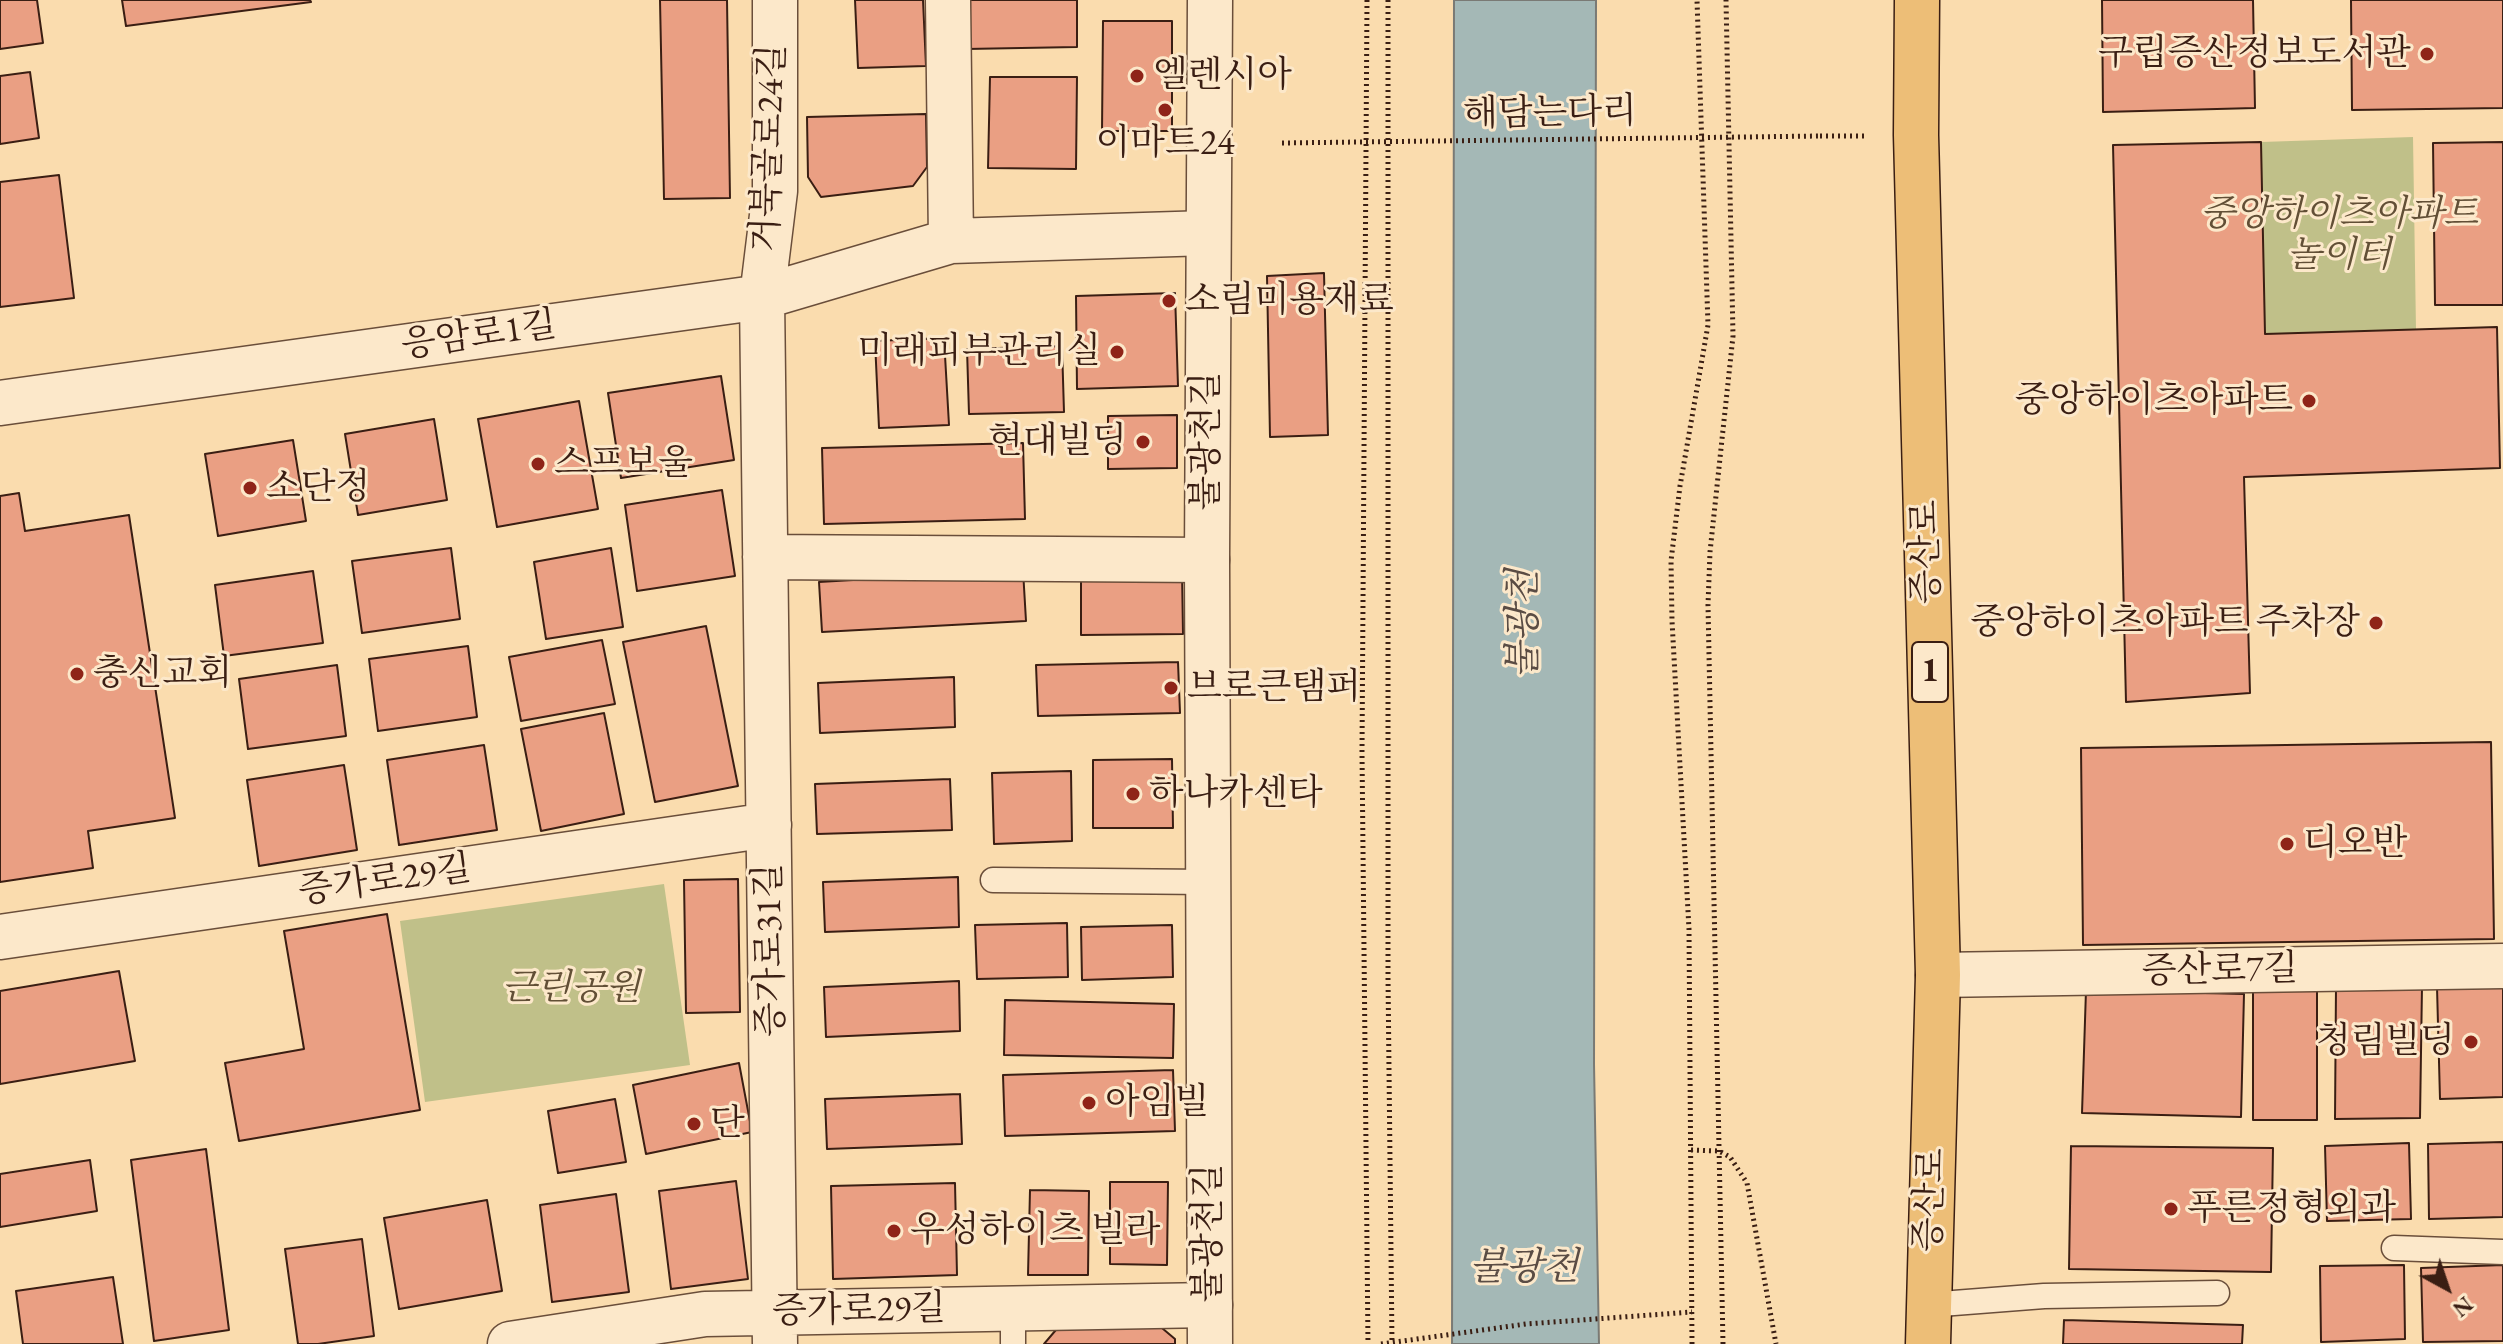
<!DOCTYPE html>
<html>
<head>
<meta charset="utf-8">
<style>
	body { margin:0 }
	#map { position:relative; width:2503px; height:1344px; overflow:hidden; background:#fadcae; font-family:"EB Garamond",serif }
	canvas { display:block }
	.north { position:absolute; left:2407px; top:1248px; width:80px; height:80px; -webkit-text-stroke:6px #fce8ca; paint-order:stroke; rotate:140deg; font-size:22px; font-weight:700; line-height:32px; text-align:center; color:#3a1e13 }
	.north::after { content:''; display:block; margin:auto; width:28px; height:36px; background:#3a1e13; clip-path:polygon(50% 0,100% 100%,50% 72%,0 100%) }
</style>
</head>
<body>
<div id="map">
<canvas width="2503" height="1344"></canvas>
<div class="north">N</div>
</div>
<script>
const ctx = document.querySelector('canvas').getContext('2d');
ctx.lineJoin = 'round';
function fillPath(path, color) { ctx.fillStyle = color; ctx.fill(path, 'evenodd'); }
const shape = rows => new Path2D(rows.map(r => 'M' + r).join(''));
function strokePath(path, color, width, dash) { ctx.strokeStyle = color; ctx.lineWidth = width; ctx.lineCap = dash ? 'butt' : 'round'; ctx.setLineDash(dash || []); ctx.stroke(path); }
function drawText(font, color, halo, rows, align = 'center') {
  ctx.font = font + ' "EB Garamond","Noto Serif KR",serif'; ctx.lineWidth = 6; ctx.setLineDash([]); ctx.textBaseline = 'middle'; ctx.strokeStyle = halo; ctx.fillStyle = color; for (const [text, x, y, turn = 0] of rows) {
    ctx.save(); ctx.translate(x, y); ctx.rotate((+turn || 0) * Math.PI / 180); ctx.textAlign = isNaN(turn) ? turn : align; if (halo) ctx.strokeText(text, 0, 0); ctx.fillText(text, 0, 0); ctx.restore();
  }
}
const green = shape([
	[2413,137,2416,330,2265,334,2261,142],
	[664,884,690,1065,425,1102,400,921]
]);
const water = shape([
	[1454,0,1596,0,1594,1064,1599,1344,1452,1344,1454,0]
]);
const building = shape([
	[0,0,37,0,43,43,0,49,0,0],
	[122,0,310,0,311,2,126,26,122,0],
	[660,0,727,0,730,198,664,199,660,0],
	[855,0,923,0,926,66,858,68,855,0],
	[965,0,1077,0,1077,47,966,49,965,0],
	[2102,0,2253,0,2255,108,2103,112,2102,0],
	[2351,0,2503,0,2503,108,2352,110,2351,0],
	[1103,21,1172,21,1172,131,1102,131,1103,21],
	[30,72,39,138,0,144,0,76,30,72],
	[990,77,1077,77,1076,169,988,168,990,77],
	[926,114,927,167,913,186,821,197,808,177,807,117,926,114],
	[2261,142,2265,334,2497,327,2500,468,2244,477,2250,693,2126,702,2113,145,2261,142],
	[2503,142,2503,305,2435,305,2433,143,2503,142],
	[59,175,74,298,0,307,0,182,59,175],
	[1324,273,1328,435,1270,437,1267,276,1324,273],
	[1175,293,1178,386,1077,389,1076,296,1175,293],
	[944,338,949,425,879,428,875,341,944,338],
	[1062,346,1064,412,969,414,967,349,1062,346],
	[721,376,734,460,621,478,608,393,721,376],
	[579,401,598,509,497,527,478,419,579,401],
	[1177,415,1177,468,1108,469,1108,416,1177,415],
	[434,419,447,500,358,515,345,434,434,419],
	[293,440,306,521,218,536,205,454,293,440],
	[1023,443,1025,519,824,524,822,448,1023,443],
	[722,490,735,576,637,591,625,505,722,490],
	[19,493,25,531,129,515,175,818,88,831,93,868,0,882,0,496,19,493],
	[451,548,460,619,362,633,352,561,451,548],
	[611,548,623,627,546,639,534,562,611,548],
	[1023,570,1026,621,822,632,819,582,1023,570],
	[313,571,323,643,224,656,215,585,313,571],
	[1182,571,1183,634,1081,635,1081,572,1182,571],
	[706,626,738,786,655,802,623,642,706,626],
	[602,640,615,704,521,721,509,657,602,640],
	[468,646,477,717,378,731,369,659,468,646],
	[1178,662,1180,713,1038,716,1036,665,1178,662],
	[337,665,346,736,248,749,239,679,337,665],
	[954,677,955,727,820,733,818,683,954,677],
	[604,713,624,814,541,831,521,729,604,713],
	[2491,742,2494,939,2083,945,2081,748,2491,742],
	[484,745,497,830,399,845,387,760,484,745],
	[1172,759,1173,828,1093,828,1093,760,1172,759],
	[344,765,357,850,259,866,247,780,344,765],
	[1071,771,1072,841,994,844,992,773,1071,771],
	[950,779,952,830,817,834,815,784,950,779],
	[958,877,959,927,825,932,823,882,958,877],
	[738,879,740,1012,686,1013,684,880,738,879],
	[387,914,420,1110,239,1141,225,1063,304,1049,284,931,387,914],
	[1067,923,1068,977,977,979,975,925,1067,923],
	[1172,925,1173,977,1082,980,1081,927,1172,925],
	[119,971,135,1061,0,1084,0,991,119,971],
	[959,981,960,1031,826,1037,824,987,959,981],
	[2503,984,2503,1097,2440,1099,2437,987,2503,984],
	[2317,986,2317,1120,2253,1120,2253,987,2317,986],
	[2336,986,2422,986,2420,1118,2335,1119,2336,986],
	[2086,990,2244,994,2241,1117,2082,1113,2086,990],
	[1005,1000,1174,1004,1173,1058,1004,1055,1005,1000],
	[739,1063,752,1132,646,1154,633,1085,739,1063],
	[1173,1070,1175,1131,1005,1136,1003,1075,1173,1070],
	[960,1094,962,1144,827,1149,825,1099,960,1094],
	[615,1099,626,1162,558,1173,548,1111,615,1099],
	[2503,1142,2503,1217,2429,1219,2428,1144,2503,1142],
	[2409,1143,2411,1219,2327,1221,2325,1146,2409,1143],
	[2071,1146,2273,1148,2271,1272,2069,1269,2071,1146],
	[206,1149,229,1330,154,1341,131,1160,206,1149],
	[90,1160,97,1211,0,1227,0,1174,90,1160],
	[736,1181,748,1279,671,1289,659,1191,736,1181],
	[1110,1182,1168,1182,1167,1265,1110,1264,1110,1182],
	[955,1183,957,1275,833,1279,831,1186,955,1183],
	[1030,1190,1089,1191,1088,1275,1028,1275,1030,1190],
	[616,1194,629,1292,552,1302,540,1205,616,1194],
	[487,1200,502,1291,399,1309,384,1218,487,1200],
	[362,1239,374,1336,318,1344,298,1344,285,1249,362,1239],
	[2404,1265,2405,1339,2321,1342,2320,1266,2404,1265],
	[2503,1265,2503,1341,2423,1342,2421,1268,2503,1265],
	[113,1277,123,1344,23,1344,16,1291,113,1277],
	[2064,1320,2243,1325,2242,1344,2063,1344,2064,1320],
	[1156,1323,1175,1339,1175,1344,1044,1344,1061,1324,1156,1323]
]);
const path = shape([
	[1367,0,1362,752,1368,1344],
	[1388,0,1388,977,1392,1344],
	[1820,136,1867,136],
	[1691,1150,1719,1151,1730,1157,1747,1183,1776,1344],
	[1381,1344,1526,1324,1692,1312],
	[1692,1344,1689,929,1672,621,1671,561,1680,486,1708,325,1697,0],
	[1723,1344,1708,605,1710,552,1733,336,1726,0]
]);
const service = shape([
	[993,880,1208,882],
	[2394,1248,2503,1252],
	[1928,1305,2044,1296,2217,1293],
	[1013,1344,1013,1308]
]);
const minor = shape([
	[775,0,775,191,762,297,775,1344],
	[948,0,951,241],
	[0,403,762,297,951,241,1208,233],
	[765,557,1207,560],
	[0,937,769,825],
	[1938,975,2503,966],
	[510,1344,705,1314,1210,1305]
]);
const tertiary = shape([
	[1210,0,1207,560,1210,1344]
]);
const primary = shape([
	[1917,0,1916,135,1938,975,1928,1344]
]);
const pathBridge = shape([
	[1282,143,1820,136]
]);
const markers = [
	[2427,54,8,"#8f2418"],
	[1137,76,8,"#8f2418"],
	[1165,110,8,"#8f2418"],
	[1169,301,8,"#8f2418"],
	[1117,352,8,"#8f2418"],
	[2309,401,8,"#8f2418"],
	[1143,442,8,"#8f2418"],
	[538,464,8,"#8f2418"],
	[250,488,8,"#8f2418"],
	[2376,623,8,"#8f2418"],
	[77,674,8,"#8f2418"],
	[1171,688,8,"#8f2418"],
	[1133,794,8,"#8f2418"],
	[2287,844,8,"#8f2418"],
	[2471,1042,8,"#8f2418"],
	[1089,1103,8,"#8f2418"],
	[694,1124,8,"#8f2418"],
	[2171,1209,8,"#8f2418"],
	[894,1231,8,"#8f2418"]
];
const shields = [
	[1930,672,36]
];
const shieldNames = [
	["1",1930,672]
];
const poiNames = [
	["구립증산정보도서관",2411,54,"right"],
	["엘렌시아",1153,76],
	["이마트24",1165,144,"center"],
	["소림미용재료",1185,301],
	["미래피부관리실",1101,352,"right"],
	["중앙하이츠아파트",2293,401,"right"],
	["현대빌딩",1127,442,"right"],
	["스프보울",554,464],
	["소단정",266,488],
	["중앙하이츠아파트 주차장",2360,623,"right"],
	["충신교회",93,674],
	["브로큰탬퍼",1187,688],
	["하나카센타",1149,794],
	["디오반",2303,844],
	["청림빌딩",2455,1042,"right"],
	["아임빌",1105,1103],
	["단",710,1124],
	["푸른정형외과",2187,1209],
	["우성하이츠 빌라",910,1231]
];
const streetNames = [
	["해담는다리",1550,114,-1],
	["거북골로24길",770,148,-88],
	["응암로1길",479,336,-8],
	["불광천길",1207,441,-90],
	["증산로",1927,552,-91],
	["증가로29길",385,881,-8],
	["증가로31길",771,950,-91],
	["증산로7길",2220,971,-1],
	["증산로",1931,1200,-88],
	["불광천길",1209,1233,-90],
	["증가로29길",859,1311,-1]
];
const parkNames = [
	["중앙하이츠아파트",2339,215],
	["놀이터",2339,256],
	["근린공원",571,989]
];
const waterNames = [
	["불광천",1525,624,-90],
	["불광천",1524,1269]
];
fillPath(green, '#c0c089');
fillPath(water, '#a4b8b6');
strokePath(water, '#7a7a75', 2);
fillPath(building, '#ea9f83');
strokePath(building, '#3a1e13', 2);
strokePath(service, '#6a4e3a', 27);
strokePath(minor, '#6a4e3a', 47);
strokePath(tertiary, '#6a4e3a', 47);
strokePath(primary, '#3a1e13', 47);
strokePath(path, '#3a1e13', 5, [2, 4]);
strokePath(service, '#fce8ca', 24);
strokePath(minor, '#fce8ca', 44);
strokePath(tertiary, '#fce8ca', 44);
strokePath(primary, '#edbe77', 44);
strokePath(pathBridge, '#3a1e13', 5, [2, 4]);
for (const [x, y, r, color] of markers) { const dot = new Path2D(); dot.arc(x, y, r, 0, 2 * Math.PI); ctx.fillStyle = color; ctx.fill(dot); strokePath(dot, '#fce8ca', 3); }
for (const [x, y, w] of shields) { const box = new Path2D(); box.roundRect(x - w / 2, y - 30, w, 60, 6); ctx.fillStyle = '#fce8ca'; ctx.fill(box); strokePath(box, '#3a1e13', 2); }
drawText('bold 34px', '#3a1e13', null, shieldNames);
drawText('36px', '#3a1e13', '#fce8ca', poiNames, 'left');
drawText('36px', '#3a1e13', '#fce8ca', streetNames);
drawText('italic 36px', '#624f36', '#fce8ca', parkNames);
drawText('italic 38px', '#5a4c44', '#fce8ca', waterNames);
</script>
</body>
</html>
